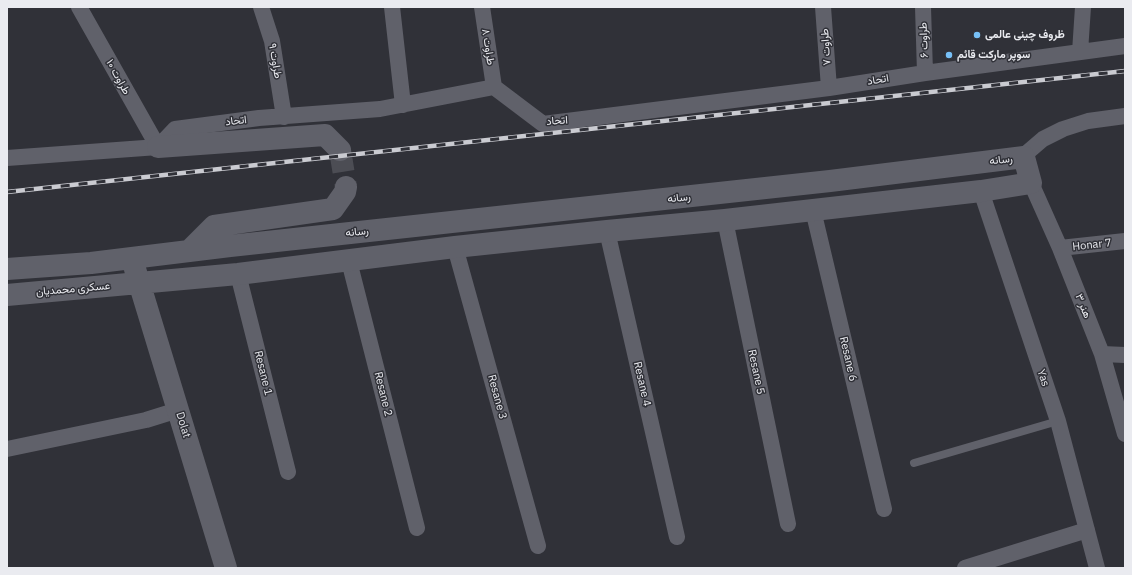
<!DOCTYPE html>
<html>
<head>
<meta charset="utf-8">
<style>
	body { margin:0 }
	#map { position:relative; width:1132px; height:575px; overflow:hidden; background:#303138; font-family:"IBM Plex Sans",sans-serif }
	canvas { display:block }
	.frame { position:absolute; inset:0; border:8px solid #eaebf0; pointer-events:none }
</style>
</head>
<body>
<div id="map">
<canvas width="1132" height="575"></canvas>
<div class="frame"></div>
</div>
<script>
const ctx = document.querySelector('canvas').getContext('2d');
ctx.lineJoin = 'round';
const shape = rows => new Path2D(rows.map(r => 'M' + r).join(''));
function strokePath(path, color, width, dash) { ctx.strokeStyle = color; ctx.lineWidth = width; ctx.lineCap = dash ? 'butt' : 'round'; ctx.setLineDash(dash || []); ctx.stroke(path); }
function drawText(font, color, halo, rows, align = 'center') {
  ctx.font = font + ' "IBM Plex Sans",Vazirmatn,sans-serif'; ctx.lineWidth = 3; ctx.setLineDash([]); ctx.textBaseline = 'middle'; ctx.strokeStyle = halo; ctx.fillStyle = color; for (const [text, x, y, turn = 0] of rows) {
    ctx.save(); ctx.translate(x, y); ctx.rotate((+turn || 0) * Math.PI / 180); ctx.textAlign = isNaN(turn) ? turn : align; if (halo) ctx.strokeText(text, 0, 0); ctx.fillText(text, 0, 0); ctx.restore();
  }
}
const secondaryTunnel = shape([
	[340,150,346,187]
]);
const lane = shape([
	[914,463,1058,421]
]);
const street = shape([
	[79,7,158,147],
	[261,7,272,41,284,117],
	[392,7,403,105],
	[482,7,494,87],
	[823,7,829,88],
	[923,7,925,73],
	[1080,52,1083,7],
	[1022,157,1043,139,1063,129,1088,121,1125,116],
	[7,158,158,147,175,129,259,118,380,109,494,87,543,124,829,88,925,73,1125,46],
	[1031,183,1060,248,1102,354,1125,434],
	[981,191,1058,421,1097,568],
	[813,210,884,509],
	[725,220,788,524],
	[607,231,677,537],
	[455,247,538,546],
	[1060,248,1125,241],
	[349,261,417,528],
	[238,274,288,472],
	[1102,354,1125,355],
	[7,449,146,420,178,410],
	[965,568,1087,530]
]);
const secondary = shape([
	[158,147,325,135,340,150],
	[189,251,214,226,333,209,345,192,346,187],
	[7,269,91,263,230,246,830,181,1024,157,1031,183,981,191,725,220,607,231,455,247,238,274,7,295],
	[135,269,226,568]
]);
const rail = shape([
	[7,192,1125,71]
]);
const markers = [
	[977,35,4,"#77c0f7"],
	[949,55,4,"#77c0f7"]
];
const poiNames = [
	["ظروف چینی عالمی",985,35],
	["سوپر مارکت قائم",957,55]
];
const streetNames = [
	["طراوت ۶",924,40,-92],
	["طراوت ۸",488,47,81],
	["طراوت ۷",826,47,-94],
	["طراوت ۹",275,61,80],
	["طراوت ۱۰",118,77,61],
	["اتحاد",878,80,-9],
	["اتحاد",236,121,-7],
	["اتحاد",557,121,-4],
	["رسانه",1001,160,-7],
	["رسانه",679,198,-6],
	["رسانه",357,232,-6],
	["Honar 7",1092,245,-6],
	["عسکری محمدیان",73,289,-5],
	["هنر ۳",1083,306,68],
	["Resane 6",848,359,77],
	["Resane 5",756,372,78],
	["Resane 1",263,373,76],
	["Yas",1043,378,72],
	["Resane 4",642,384,77],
	["Resane 2",383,394,76],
	["Resane 3",497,397,75],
	["Dolat",183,425,73]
];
strokePath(secondaryTunnel, '#4c4d54', 22, [22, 11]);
strokePath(lane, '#60616a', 8);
strokePath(street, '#60616a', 16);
strokePath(secondary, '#60616a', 22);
strokePath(rail, '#cacbd1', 4.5);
strokePath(rail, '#303138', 3, [9]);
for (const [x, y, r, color] of markers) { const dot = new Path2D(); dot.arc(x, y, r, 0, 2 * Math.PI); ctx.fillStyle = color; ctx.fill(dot); strokePath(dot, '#303138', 1.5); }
drawText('bold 11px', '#eaebf0', '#303138', poiNames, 'left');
drawText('11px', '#eaebf0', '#303138', streetNames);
</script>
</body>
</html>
